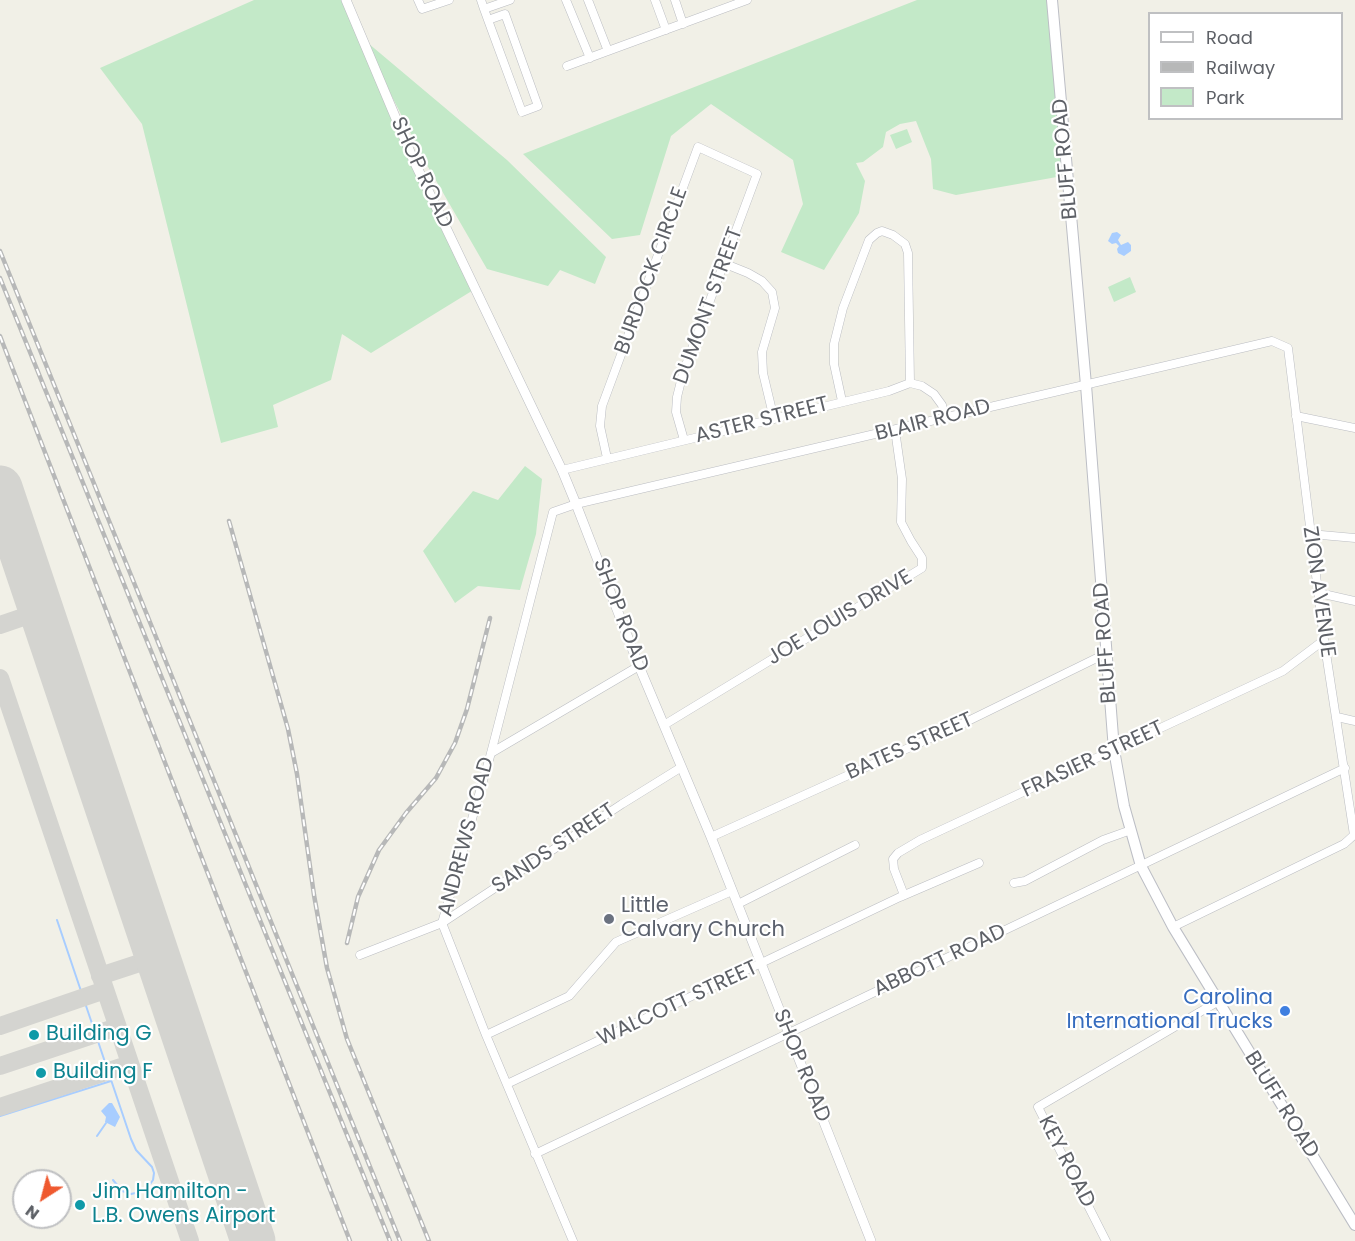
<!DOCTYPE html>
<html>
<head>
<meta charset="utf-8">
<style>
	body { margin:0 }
	#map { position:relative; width:1355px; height:1241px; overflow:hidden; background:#f1f0e7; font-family:Poppins,sans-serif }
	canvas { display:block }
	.legend { position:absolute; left:1148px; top:12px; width:195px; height:108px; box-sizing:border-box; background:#fff; border:2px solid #bfc0c2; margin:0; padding:8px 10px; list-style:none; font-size:18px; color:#5e6167 }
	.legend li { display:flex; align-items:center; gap:12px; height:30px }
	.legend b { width:30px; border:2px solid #bfc0c2 }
	.north { position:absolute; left:12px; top:1169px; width:60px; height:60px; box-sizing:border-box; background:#fff; border:2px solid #bfc0c2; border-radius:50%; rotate:216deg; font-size:16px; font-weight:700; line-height:24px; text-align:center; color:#5e6167 }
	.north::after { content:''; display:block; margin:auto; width:21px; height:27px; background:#ef592f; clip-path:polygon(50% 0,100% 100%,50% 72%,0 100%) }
</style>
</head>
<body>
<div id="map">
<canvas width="1355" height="1241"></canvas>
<ul class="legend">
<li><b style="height:8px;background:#fff"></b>Road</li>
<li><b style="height:8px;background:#b7b8b8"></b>Railway</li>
<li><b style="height:16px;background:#c3e9c8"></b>Park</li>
</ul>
<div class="north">N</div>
</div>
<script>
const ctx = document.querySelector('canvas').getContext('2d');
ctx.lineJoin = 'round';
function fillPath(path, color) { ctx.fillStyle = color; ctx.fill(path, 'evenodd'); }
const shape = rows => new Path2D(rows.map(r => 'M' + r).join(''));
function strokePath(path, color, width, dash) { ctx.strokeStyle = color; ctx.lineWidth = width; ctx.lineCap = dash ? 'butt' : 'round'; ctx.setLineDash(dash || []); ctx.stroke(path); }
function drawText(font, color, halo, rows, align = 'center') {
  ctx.font = font + ' Poppins,sans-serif'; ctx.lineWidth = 4.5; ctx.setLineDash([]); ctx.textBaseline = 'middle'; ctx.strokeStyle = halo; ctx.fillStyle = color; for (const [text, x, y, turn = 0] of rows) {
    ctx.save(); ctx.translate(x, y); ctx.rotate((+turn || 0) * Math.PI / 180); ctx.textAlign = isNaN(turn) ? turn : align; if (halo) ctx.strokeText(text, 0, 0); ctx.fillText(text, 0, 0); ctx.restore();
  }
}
const green = shape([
	[254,0,346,0,362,38,507,160,606,257,595,284,560,270,548,286,487,269,427,165,368,50,475,289,371,353,342,334,331,380,273,405,278,427,221,443,142,124,100,68],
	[917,0,1052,0,1068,175,956,195,933,189,931,159,916,121,900,124,886,132,883,147,863,162,856,163,865,181,859,213,824,270,781,252,803,204,793,160,711,104,671,136,640,235,612,239,523,154],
	[907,129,912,142,896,149,890,135],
	[1130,277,1136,292,1114,302,1108,287],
	[525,466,542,479,536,534,520,590,478,586,455,603,423,551,473,491,498,500]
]);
const water = shape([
	[1117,232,1121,235,1118,240,1121,245,1128,242,1131,245,1131,251,1124,256,1118,253,1117,249,1119,246,1116,243,1112,244,1108,241,1112,233],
	[109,1103,112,1103,120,1117,115,1127,105,1122,106,1117,101,1111]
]);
const stream = shape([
	[57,920,131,1139,136,1150,152,1167,154,1173,153,1180,148,1187,140,1192,131,1194,122,1191,113,1180],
	[0,1116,111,1081],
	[97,1136,106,1123]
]);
const taxiway = shape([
	[0,625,41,611],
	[0,678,190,1241],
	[100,976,158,957],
	[0,1026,105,990],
	[0,1066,117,1027],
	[0,1107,130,1064]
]);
const runway = shape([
	[0,488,253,1241]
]);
const minor = shape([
	[418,0,422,9,449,0],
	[481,0,484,9,510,0],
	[566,0,590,58],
	[588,0,608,51],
	[655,0,666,30],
	[675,0,683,24],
	[484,9,488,20,522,112,538,106,505,14,488,20],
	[567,66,747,0],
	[723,263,748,273,762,281,772,292,775,308,762,352,763,373,774,419],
	[842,401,834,364,834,344,843,308,869,240,877,233,882,231,893,235,905,244,908,253,910,383],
	[1296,416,1355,428],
	[607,458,600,426,602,406,698,147,757,174,683,373,677,397,676,412,684,440],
	[562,470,889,391,910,383,922,386,934,394,942,405,945,418],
	[1310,534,1355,538],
	[1319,593,1355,601],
	[1337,717,1355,721],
	[664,725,922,568,922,558,911,541,901,522,902,479,895,430],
	[491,753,639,666],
	[711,837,966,722,1107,653],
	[1014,883,1025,881,1103,840,1131,830],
	[904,895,894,869,893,859,898,853,920,840,1283,671,1324,640],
	[738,904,855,845],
	[360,955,442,923,622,804,680,768],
	[486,1035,569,996,616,942,732,891],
	[507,1084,900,897,979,863],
	[535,1154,1345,768],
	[573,1241,486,1035,442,923,491,753,553,512,576,504,1272,341,1288,348,1324,640,1354,835,1344,844,1173,927],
	[1106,1241,1038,1107,1217,1002]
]);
const tertiary = shape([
	[346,0,413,159,562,470,576,504,639,666,711,837,871,1241]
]);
const secondary = shape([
	[1052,0,1086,385,1114,750,1124,806,1141,866,1173,927,1355,1225]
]);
const rail = shape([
	[0,251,400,1241],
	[0,278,390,1241],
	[0,336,350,1241],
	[229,521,288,729,297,774,314,895,327,968,347,1039,429,1241],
	[347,943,358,897,379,850,406,813,436,778,455,743,467,709,490,618]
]);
const markers = [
	[609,919,6,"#6b7280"],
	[1285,1011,6,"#3f7fe0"],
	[34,1035,6,"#0f9aa8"],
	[41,1073,6,"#0f9aa8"],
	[80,1205,6,"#0f9aa8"]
];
const streetNames = [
	["BLUFF ROAD",1066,159,-95],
	["SHOP ROAD",421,173,65],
	["BURDOCK CIRCLE",652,271,-70],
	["DUMONT STREET",709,306,-70],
	["ASTER STREET",762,421,-14],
	["BLAIR ROAD",933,421,-14],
	["ZION AVENUE",1318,592,82],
	["SHOP ROAD",620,615,69],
	["JOE LOUIS DRIVE",840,618,-31],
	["BLUFF ROAD",1106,643,-94],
	["BATES STREET",910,747,-24],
	["FRASIER STREET",1093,760,-25],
	["ANDREWS ROAD",467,837,-75],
	["SANDS STREET",554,849,-34],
	["ABBOTT ROAD",940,961,-25],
	["WALCOTT STREET",678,1004,-25],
	["SHOP ROAD",801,1066,68],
	["BLUFF ROAD",1281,1105,58],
	["KEY ROAD",1066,1162,63]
];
const worshipNames = [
	["Little",621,907],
	["Calvary Church",621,931]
];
const shopNames = [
	["Carolina",1273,999],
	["International Trucks",1273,1023]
];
const cultureNames = [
	["Building G",46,1035],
	["Building F",53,1073],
	["Jim Hamilton -",92,1193],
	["L.B. Owens Airport",92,1217]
];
fillPath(green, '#c3e9c8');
fillPath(water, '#a8cdff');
strokePath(stream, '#a8cdff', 2);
strokePath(taxiway, '#d4d4d0', 18);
strokePath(runway, '#d4d4d0', 45);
strokePath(minor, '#bbbdc2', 9);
strokePath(tertiary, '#bbbdc2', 10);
strokePath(secondary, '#bcbec5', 12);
strokePath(minor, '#fff', 8);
strokePath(tertiary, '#fff', 9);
strokePath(secondary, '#fff', 10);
strokePath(rail, '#b7b8b8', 4.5);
strokePath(rail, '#fff', 2, [7]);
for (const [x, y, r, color] of markers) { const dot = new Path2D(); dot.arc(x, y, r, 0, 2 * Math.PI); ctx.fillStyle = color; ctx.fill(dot); strokePath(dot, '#fff', 2); }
drawText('21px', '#5e6167', '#fff', streetNames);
drawText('21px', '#5b616d', '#fff', worshipNames, 'left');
drawText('21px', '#366cbe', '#fff', shopNames, 'right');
drawText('21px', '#0d838f', '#fff', cultureNames, 'left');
</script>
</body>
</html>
